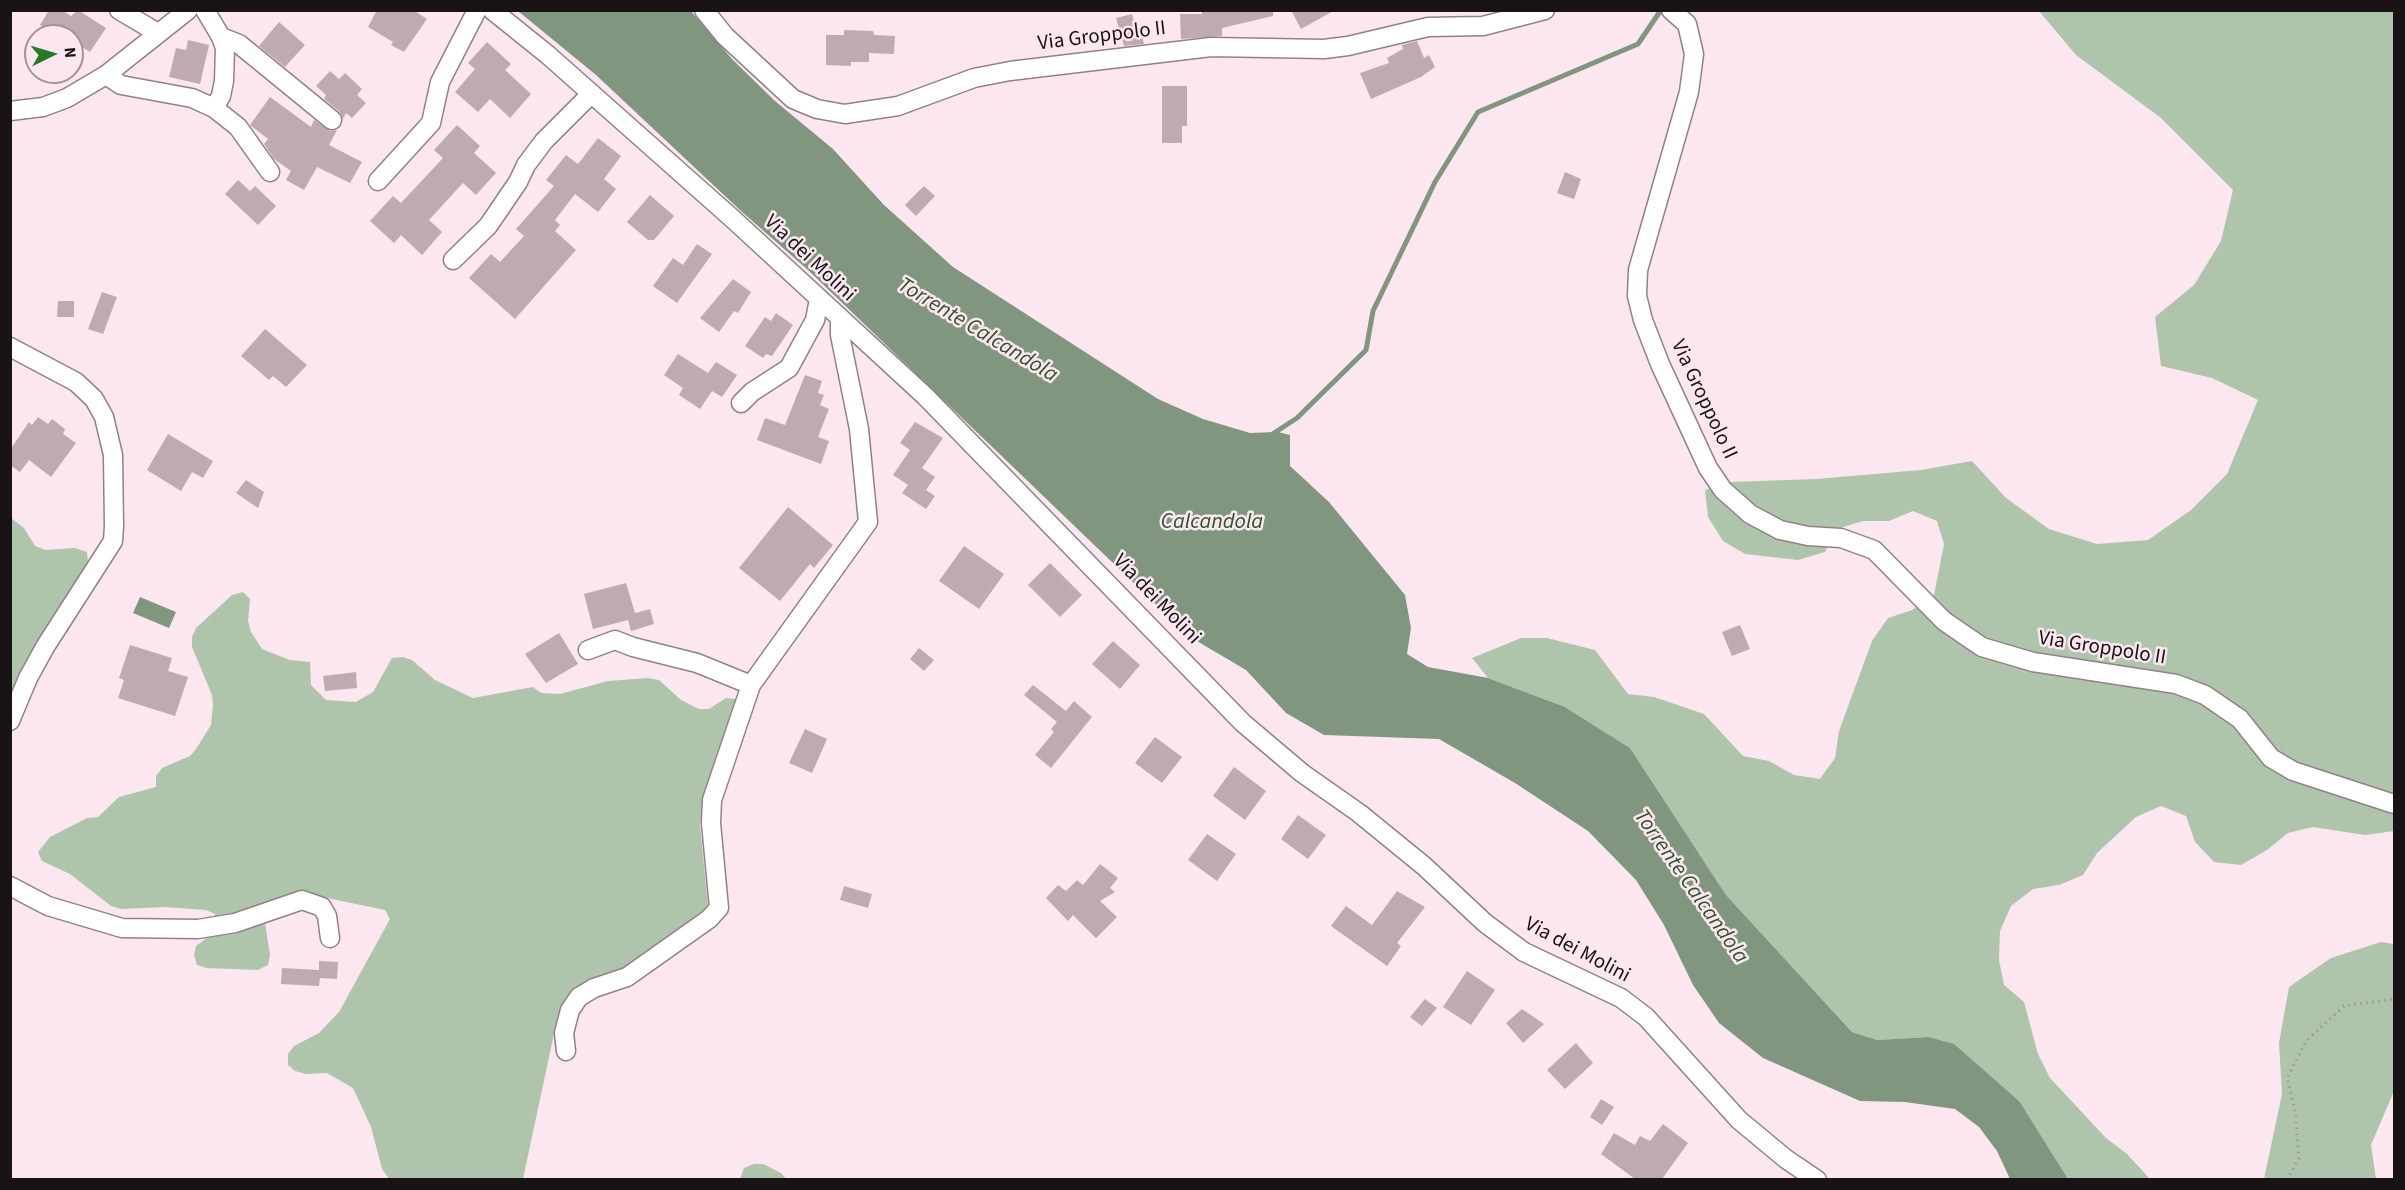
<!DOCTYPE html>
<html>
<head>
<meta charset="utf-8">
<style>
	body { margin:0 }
	#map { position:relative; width:2405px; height:1190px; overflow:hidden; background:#fce7f0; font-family:"Source Sans 3",sans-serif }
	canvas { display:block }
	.frame { position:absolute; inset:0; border:12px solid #1a1316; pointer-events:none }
	.north { position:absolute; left:24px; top:24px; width:60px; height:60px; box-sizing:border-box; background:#fce7f0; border:2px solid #a29299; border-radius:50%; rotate:85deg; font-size:16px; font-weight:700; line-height:24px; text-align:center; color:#1a1316 }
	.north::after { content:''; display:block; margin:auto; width:21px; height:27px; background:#257a26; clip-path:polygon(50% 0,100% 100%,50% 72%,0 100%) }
</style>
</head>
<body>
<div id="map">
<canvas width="2405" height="1190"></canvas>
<div class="frame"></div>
<div class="north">N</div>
</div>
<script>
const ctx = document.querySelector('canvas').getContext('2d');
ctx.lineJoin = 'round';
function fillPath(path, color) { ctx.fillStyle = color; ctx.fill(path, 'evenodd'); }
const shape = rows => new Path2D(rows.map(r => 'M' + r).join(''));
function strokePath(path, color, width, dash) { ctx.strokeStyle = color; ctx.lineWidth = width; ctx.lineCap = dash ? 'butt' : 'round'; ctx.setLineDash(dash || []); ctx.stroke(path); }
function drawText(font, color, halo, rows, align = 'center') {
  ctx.font = font + ' "Source Sans 3",sans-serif'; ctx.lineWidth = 5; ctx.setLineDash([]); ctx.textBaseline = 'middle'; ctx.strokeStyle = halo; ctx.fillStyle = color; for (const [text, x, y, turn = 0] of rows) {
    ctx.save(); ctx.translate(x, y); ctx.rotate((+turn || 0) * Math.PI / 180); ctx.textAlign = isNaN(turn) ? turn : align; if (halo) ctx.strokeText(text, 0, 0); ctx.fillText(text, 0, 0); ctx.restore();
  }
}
const forest = shape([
	[2039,11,2394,11,2394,831,2365,835,2313,827,2288,833,2267,850,2241,865,2214,862,2195,842,2186,816,2161,806,2136,817,2097,853,2083,875,2059,885,2033,889,2011,906,2000,931,1999,960,2004,985,2024,1002,2038,1054,2050,1078,2106,1138,2127,1154,2150,1179,2068,1179,2020,1102,1928,1037,1877,1040,1852,1032,1726,895,1630,748,1565,707,1488,678,1472,658,1521,638,1547,638,1595,650,1628,694,1654,697,1704,714,1743,756,1769,761,1794,775,1820,779,1835,758,1839,731,1872,641,1888,618,1912,610,1934,595,1944,544,1937,521,1913,511,1889,521,1863,521,1837,529,1825,552,1798,560,1745,554,1723,541,1708,517,1705,490,1731,482,1816,479,1921,470,1972,461,2006,498,2049,529,2097,544,2148,540,2191,510,2227,474,2258,400,2212,378,2161,366,2155,317,2194,285,2221,241,2233,190,2161,118,2076,55],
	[11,518,24,528,35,546,45,550,75,548,87,552,88,563,42,638,11,699],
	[243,592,250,599,248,621,251,632,262,649,290,660,310,662,311,685,326,700,356,702,373,692,392,658,403,657,412,660,435,680,473,698,533,687,541,693,560,694,608,681,648,678,659,680,681,700,699,709,709,709,726,698,737,699,702,804,700,825,708,907,626,972,570,999,558,1015,523,1179,389,1179,382,1169,371,1127,353,1088,327,1073,306,1074,295,1071,288,1065,288,1054,294,1046,319,1033,339,1012,390,919,385,910,303,893,282,896,273,903,265,923,270,955,268,965,258,970,206,968,197,965,194,955,196,946,212,934,215,914,206,910,165,907,121,909,111,906,70,874,42,861,38,852,50,837,87,818,98,817,119,797,156,787,156,776,162,768,190,756,196,749,211,725,213,705,212,695,192,647,192,637,196,628,232,595],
	[2381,942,2394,944,2394,1091,2371,1145,2376,1179,2264,1179,2282,1094,2279,1043,2289,987,2331,958],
	[754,1164,763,1164,781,1173,786,1179,740,1179,744,1168]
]);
const water = shape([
	[518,11,691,11,732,59,775,101,833,149,884,205,953,267,1158,399,1203,419,1250,433,1278,432,1290,435,1290,466,1329,502,1405,595,1411,628,1407,654,1428,667,1488,678,1565,707,1630,748,1726,895,1852,1032,1877,1040,1928,1037,1954,1044,2020,1102,2068,1179,2010,1179,1997,1151,1979,1127,1955,1109,1905,1102,1860,1101,1763,1058,1719,1023,1693,985,1664,925,1636,880,1588,831,1515,783,1439,739,1324,735,1286,713,1246,670,1190,637,808,270,741,211,596,75],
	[140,597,176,612,169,628,133,613]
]);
const stream = shape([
	[1271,435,1297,418,1366,350,1373,311,1435,182,1478,112,1638,44,1661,10]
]);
const building = shape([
	[49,10,62,10,71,16,78,10,106,28,90,52,72,41,72,36,56,36,40,25],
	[377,10,413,10,427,19,404,52,391,45,393,42,368,27],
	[1202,10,1273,10,1273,16,1222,28,1222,36,1181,39,1180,14,1202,14],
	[1291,10,1335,10,1301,29],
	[1132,14,1138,37,1142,36,1144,44,1124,46,1116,18],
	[279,22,305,45,285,67,259,46],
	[844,30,873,31,874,35,895,36,894,54,869,53,869,62,851,62,851,66,826,65,826,35,844,35],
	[188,40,209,45,200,84,169,77,176,48,186,50],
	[1417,41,1424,58,1429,55,1435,67,1421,77,1371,99,1360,73,1389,63,1387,58,1403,49,1402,45],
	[487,42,511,64,505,70,531,94,510,118,490,99,478,112,455,92,475,69,468,63],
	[330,71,339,79,345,73,362,89,357,95,366,103,352,118,346,113,343,119,339,111,324,99,326,95,316,86],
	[1162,86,1187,86,1187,126,1182,126,1182,143,1162,143],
	[270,97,311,127,314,120,330,131,337,130,329,145,362,162,350,183,317,167,304,190,286,180,291,171,274,159,264,144,268,139,250,125],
	[457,125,480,146,474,153,496,173,476,195,463,183,429,220,442,232,422,255,401,235,394,243,370,221,393,196,401,203,443,158,434,150],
	[598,138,621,156,604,179,616,189,598,212,575,194,555,220,560,225,555,231,576,250,515,319,469,278,491,254,500,262,524,236,516,229,554,186,546,180,566,155,578,164],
	[1565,172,1581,179,1574,199,1557,193],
	[238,180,250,191,255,186,276,206,258,225,225,194],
	[924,186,935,196,916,216,905,205],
	[650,195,674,216,654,240,648,240,627,222],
	[697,244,712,254,677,303,653,286,673,258,683,265],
	[733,279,751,292,738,313,734,311,719,332,700,318],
	[102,292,117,297,103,334,88,329],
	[58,301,74,301,74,317,57,317],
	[776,313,793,325,772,356,766,354,763,358,745,346,765,317,771,321],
	[265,329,307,365,286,387,273,376,269,380,241,356],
	[678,354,708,373,716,362,737,375,722,397,712,391,700,409,679,395,683,388,664,375],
	[805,375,822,381,818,393,824,395,820,405,829,409,818,437,829,441,821,464,757,440,765,418,785,425],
	[38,417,48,424,52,419,65,429,63,434,76,443,51,477,29,460,20,472,10,465,10,450,29,422,32,425],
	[915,422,943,438,922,468,935,477,926,490,935,496,926,509,902,493,908,485,893,475,910,450,900,443],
	[168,434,213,461,203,478,192,472,181,491,147,470],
	[246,480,264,492,258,508,236,493],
	[788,507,833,545,814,568,810,564,780,601,739,568],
	[964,546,1004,574,979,609,939,581],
	[1050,563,1082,595,1060,617,1028,585],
	[626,583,635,613,650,609,654,624,631,631,628,620,593,629,584,594],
	[1740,625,1750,649,1732,656,1722,632],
	[559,633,578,664,546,683,525,654],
	[1113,641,1140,665,1120,689,1092,664],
	[130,645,172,658,168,671,188,677,175,716,118,698,124,680,119,678],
	[919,648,934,660,924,671,910,659],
	[356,672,357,688,325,691,323,676],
	[1033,685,1066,711,1074,701,1092,717,1051,768,1035,755,1054,732,1051,729,1057,722,1024,695],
	[805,729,827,739,812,773,789,763],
	[1155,737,1182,757,1162,783,1135,763],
	[1234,767,1266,791,1245,820,1213,796],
	[1298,815,1326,835,1308,859,1281,839],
	[1207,834,1236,854,1217,881,1188,860],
	[1100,864,1118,878,1110,888,1115,892,1100,901,1117,917,1096,938,1073,915,1068,921,1046,898,1058,885,1066,891,1077,880,1083,885],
	[844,886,872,894,868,908,840,900],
	[1397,891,1425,907,1397,943,1401,946,1387,966,1331,926,1346,906,1372,925],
	[319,961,338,962,337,979,320,978,319,986,281,984,282,968,319,970],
	[1467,971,1495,990,1471,1025,1443,1007],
	[1425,999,1437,1008,1422,1026,1410,1017],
	[1522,1009,1544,1024,1523,1043,1506,1023],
	[1576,1043,1593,1063,1565,1089,1547,1070],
	[1601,1099,1614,1107,1602,1125,1590,1117],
	[1663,1124,1688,1143,1662,1179,1635,1179,1601,1154,1614,1133,1635,1145,1640,1136,1650,1141]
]);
const path = shape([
	[2287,1180,2299,1158,2295,1110,2287,1078,2306,1041,2344,1006,2394,999]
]);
const minor = shape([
	[119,10,158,33],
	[205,10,221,37,225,48,224,81,221,96,214,108],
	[492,10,548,55,734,220,925,396,1243,723,1302,773,1359,813,1424,866,1485,923,1524,952,1621,998,1646,1017,1739,1120,1786,1159,1817,1180],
	[704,10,725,36,793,99,817,109,845,114,898,106,974,78,1010,71,1211,47,1324,49,1348,46,1428,27,1483,26,1545,10],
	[1671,10,1687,24,1694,54,1689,92,1638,270,1637,296,1643,320,1660,364,1708,468,1723,490,1750,514,1780,530,1808,536,1841,538,1874,550,1944,621,1982,647,2033,662,2176,684,2205,695,2240,719,2271,758,2293,771,2394,804],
	[221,37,239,44,332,120],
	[106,75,121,85,192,98,214,108,238,127,270,172],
	[10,111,43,107,67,98,106,75,188,10],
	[378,181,431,123,440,82,477,10],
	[453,260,488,226,518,182,526,165,544,141,591,94],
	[10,347,76,382,94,399,104,417,113,455,114,526,113,541,45,647,28,678,10,721],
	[741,403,752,392,789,368,815,320,819,299],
	[588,650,615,640,633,647,697,663,751,685],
	[10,886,48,906,122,928,198,929,235,923,302,900,322,907,327,916,330,938],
	[566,1051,564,1033,570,1010,579,997,594,988,627,977,709,919,719,908,711,823,712,800,751,685,868,522,859,429,840,335,840,318]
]);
const streetNames = [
	["Via Groppolo II",1102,37,-7],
	["Via dei Molini",809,259,43],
	["Via Groppolo II",1703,400,65],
	["Via dei Molini",1156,600,46],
	["Via Groppolo II",2102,649,9],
	["Via dei Molini",1577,951,28]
];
const waterNames = [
	["Torrente Calcandola",977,331,31],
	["Calcandola",1212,523],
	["Torrente Calcandola",1690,887,55]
];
fillPath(forest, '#aec5ac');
fillPath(water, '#80967f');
strokePath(stream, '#80967f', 5);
fillPath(building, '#beaab2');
strokePath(minor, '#938088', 21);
strokePath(path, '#a4959b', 3, [1.5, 4.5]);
strokePath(minor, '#fff', 18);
drawText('21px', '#1a1316', '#fce7f0', streetNames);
drawText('italic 22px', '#2f522e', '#fce7f0', waterNames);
</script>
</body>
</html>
